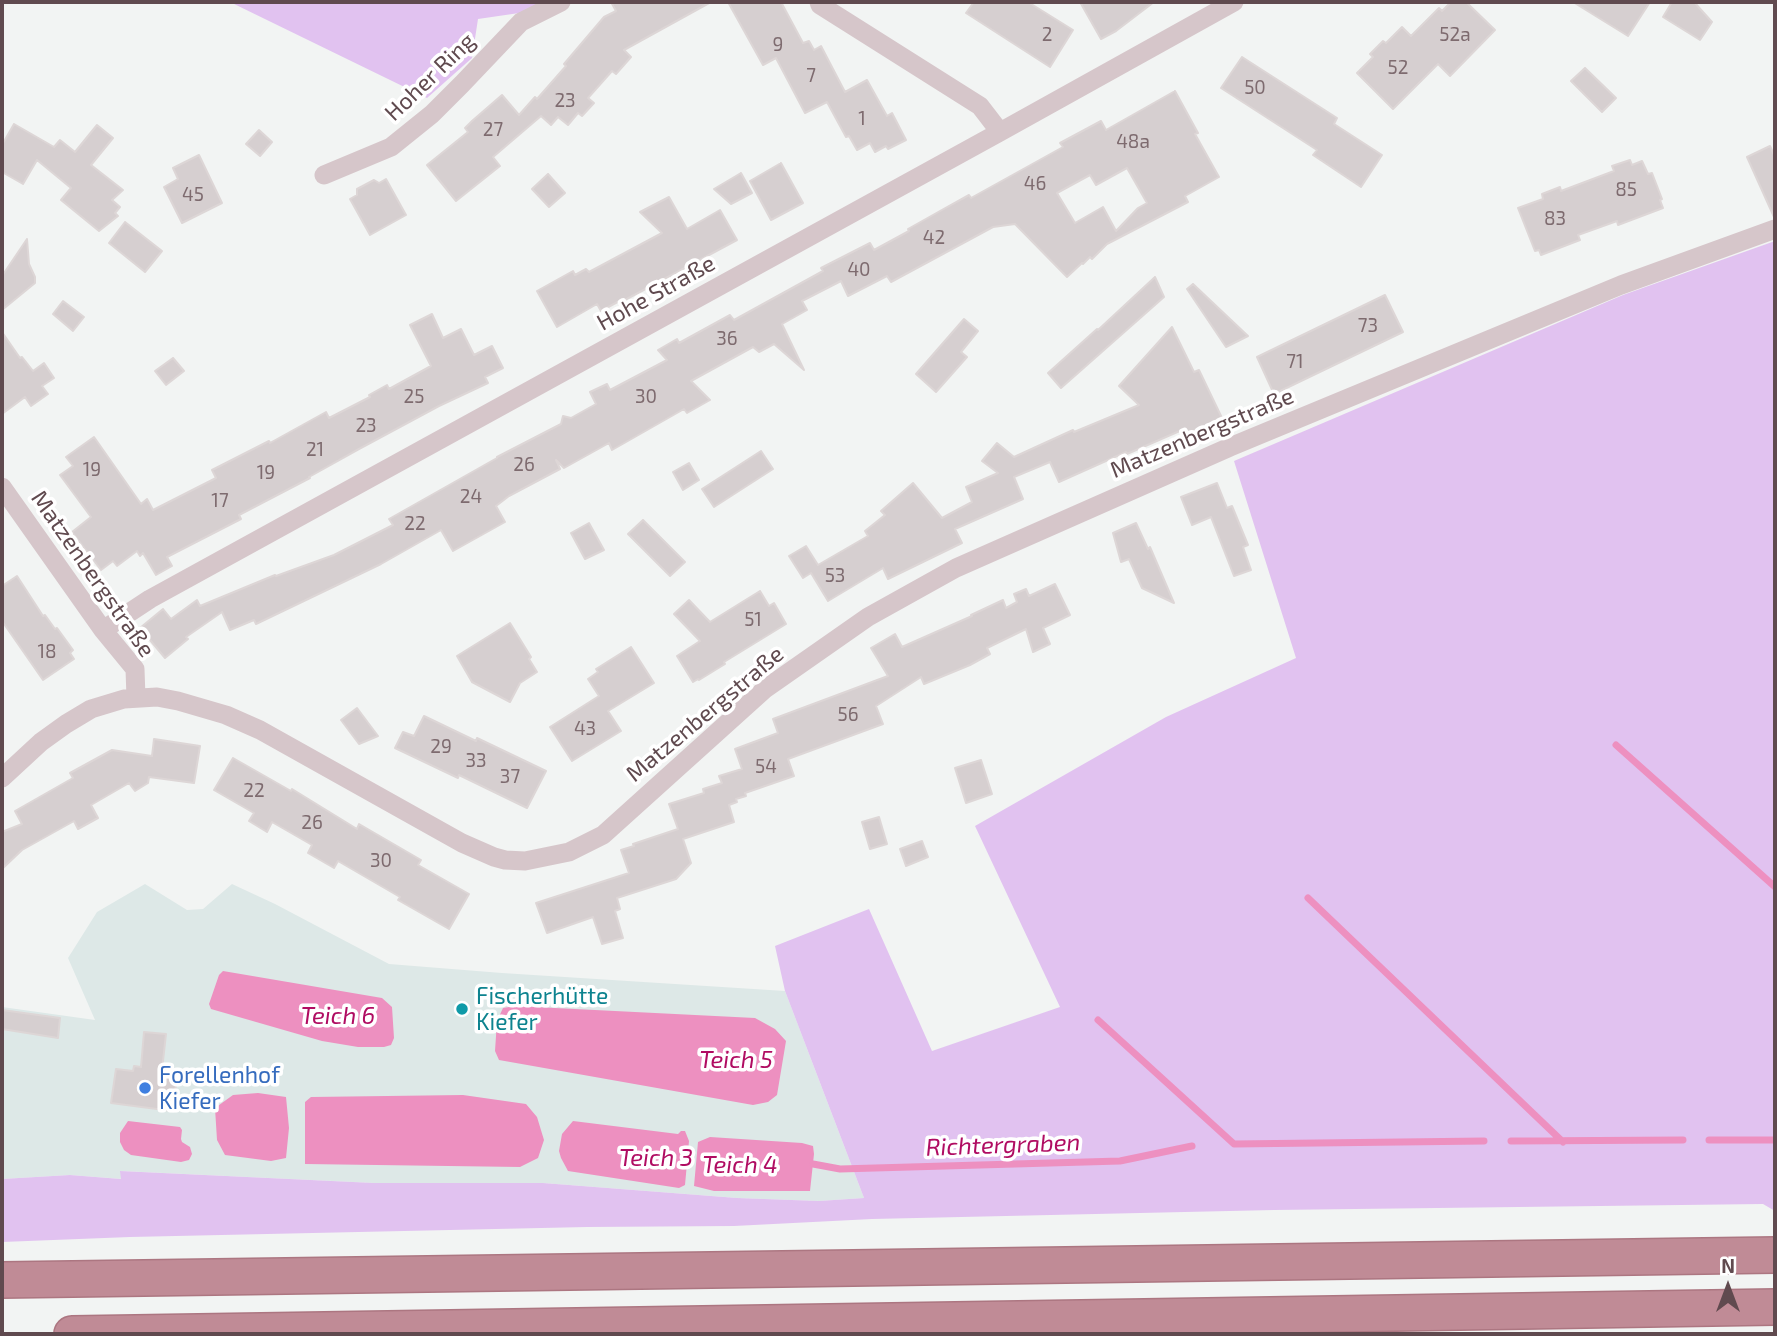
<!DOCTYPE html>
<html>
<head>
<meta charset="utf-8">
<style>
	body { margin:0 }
	#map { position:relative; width:1777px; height:1336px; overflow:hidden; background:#f2f4f3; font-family:"Exo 2",sans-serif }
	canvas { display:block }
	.frame { position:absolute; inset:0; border:4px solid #604a4f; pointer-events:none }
	.north { position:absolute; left:1693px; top:1252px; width:70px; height:70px; -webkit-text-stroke:5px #fff; paint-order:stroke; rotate:0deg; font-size:19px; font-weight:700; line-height:28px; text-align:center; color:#604a4f }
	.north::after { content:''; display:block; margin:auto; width:24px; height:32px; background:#604a4f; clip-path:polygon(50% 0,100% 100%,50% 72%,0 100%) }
</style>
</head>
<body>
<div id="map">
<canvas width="1777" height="1336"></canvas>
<div class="frame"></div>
<div class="north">N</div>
</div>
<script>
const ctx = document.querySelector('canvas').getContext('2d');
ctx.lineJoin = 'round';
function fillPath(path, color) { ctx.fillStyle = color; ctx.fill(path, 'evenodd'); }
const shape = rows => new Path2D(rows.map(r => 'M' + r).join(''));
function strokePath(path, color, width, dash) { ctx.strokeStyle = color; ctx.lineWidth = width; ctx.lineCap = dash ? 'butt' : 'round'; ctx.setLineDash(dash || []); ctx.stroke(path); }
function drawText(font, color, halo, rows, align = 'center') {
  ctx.font = font + ' "Exo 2",sans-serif'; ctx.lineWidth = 7; ctx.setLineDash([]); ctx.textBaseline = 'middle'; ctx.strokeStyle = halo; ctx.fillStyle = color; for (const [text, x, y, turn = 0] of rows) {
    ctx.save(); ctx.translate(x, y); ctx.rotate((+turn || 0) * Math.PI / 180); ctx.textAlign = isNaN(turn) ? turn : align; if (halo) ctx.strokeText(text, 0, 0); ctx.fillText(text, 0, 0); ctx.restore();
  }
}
const commercial = shape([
	[145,884,187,910,203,909,232,884,275,904,389,964,502,973,785,991,864,1198,819,1201,737,1198,543,1183,374,1183,121,1171,122,1179,70,1175,2,1179,2,1007,95,1020,68,958,97,912]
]);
const green = shape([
	[230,2,545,2,526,12,478,19,472,58,427,98],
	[1775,241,1775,1211,1763,1204,1274,1210,872,1219,734,1226,587,1227,130,1237,2,1242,2,1179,70,1175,121,1179,120,1171,374,1183,543,1183,737,1198,819,1201,864,1198,785,991,775,946,869,909,932,1051,1060,1007,975,826,1166,717,1296,658,1234,461,1623,295]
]);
const water = shape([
	[223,971,382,998,392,1007,394,1038,391,1045,384,1047,358,1047,322,1041,211,1009,209,1004,219,975],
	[515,1006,755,1018,775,1029,786,1041,777,1095,768,1102,753,1105,499,1060,495,1051,497,1021,503,1008],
	[258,1093,286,1097,289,1128,286,1158,271,1161,225,1155,217,1140,215,1108,233,1095],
	[463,1095,526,1104,537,1117,544,1140,538,1158,520,1167,305,1164,305,1102,311,1097],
	[128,1121,180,1127,182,1130,181,1139,182,1142,190,1147,192,1154,189,1160,181,1162,131,1155,124,1150,120,1142,120,1133],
	[573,1121,678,1134,681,1131,685,1131,689,1141,685,1185,679,1188,568,1171,561,1158,559,1151,562,1134],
	[710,1137,802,1143,813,1146,814,1154,810,1191,714,1191,694,1186,698,1142]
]);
const stream = shape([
	[1616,745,1775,887],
	[1308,898,1563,1142],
	[1098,1020,1234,1144,1484,1141],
	[1709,1140,1775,1140],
	[1511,1141,1683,1140],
	[813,1164,840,1169,1120,1161,1192,1146]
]);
const building = shape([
	[611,2,711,2,624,50,631,57,616,74,612,71,588,98,594,103,582,116,578,113,568,125,558,117,551,125,541,116,493,157,500,166,456,201,427,165,468,132,465,128,472,121,502,95,519,115,535,97,537,99,566,66,564,64,604,17,616,11,611,2],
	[728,2,781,2,803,43,809,41,814,50,821,46,845,92,867,80,887,116,892,113,906,140,888,149,886,146,875,152,870,143,857,150,849,136,846,137,827,102,805,113,776,58,763,65,728,2],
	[974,2,1028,2,1073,30,1050,67,966,13,974,2],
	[1080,2,1154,2,1116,31,1101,39,1080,2],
	[1451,2,1466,2,1495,30,1450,76,1438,64,1393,109,1357,73,1373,57,1370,54,1383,41,1386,43,1402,27,1411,36,1439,8,1442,11,1451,2],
	[1573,2,1650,2,1628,36,1573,2],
	[1672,2,1694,2,1712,22,1700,40,1663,17,1672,2],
	[1242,57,1337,118,1334,124,1382,155,1361,187,1313,155,1317,150,1221,88,1242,57],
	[1585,68,1616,98,1602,112,1571,81,1585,68],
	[1175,91,1198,133,1195,134,1219,177,1185,196,1188,202,1107,244,1092,259,1090,257,1083,264,1082,263,1067,277,1015,224,993,227,891,282,887,276,848,296,841,281,802,301,807,310,782,324,804,370,774,344,759,352,753,347,691,381,710,400,687,413,684,409,612,450,609,443,564,468,556,460,560,469,509,496,496,506,505,522,453,551,441,530,381,564,256,624,254,620,230,630,222,612,186,637,188,639,165,658,140,628,163,609,171,619,197,600,200,606,275,575,276,576,334,555,393,525,389,519,497,458,497,457,561,424,563,416,571,418,596,404,590,392,607,384,610,390,667,360,658,350,677,339,679,343,730,315,734,320,823,271,821,268,870,243,874,250,909,231,908,229,940,211,969,195,971,198,1063,147,1060,143,1101,121,1106,130,1175,91],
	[1127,168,1147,203,1138,208,1116,231,1103,207,1075,223,1057,193,1090,175,1096,185,1127,168],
	[14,124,54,147,60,140,75,152,97,125,113,138,91,165,123,190,112,200,120,207,115,213,118,216,99,231,61,200,71,188,37,160,23,184,2,172,2,145,14,124],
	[259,130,272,142,260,156,246,144,259,130],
	[1770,146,1775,157,1775,217,1774,217,1747,157,1770,146],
	[199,155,222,203,182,223,164,187,178,179,173,168,199,155],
	[1630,160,1632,165,1642,161,1648,174,1652,173,1662,199,1660,200,1663,208,1618,225,1617,221,1578,235,1580,240,1541,255,1539,250,1535,251,1518,208,1543,199,1542,194,1560,187,1561,191,1614,171,1612,166,1630,160],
	[781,163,803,203,771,220,750,181,781,163],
	[741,173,752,193,731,204,714,189,741,173],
	[548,174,565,193,549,207,532,189,548,174],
	[386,179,406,215,370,235,350,199,357,195,357,189,374,180,379,183,386,179],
	[669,197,687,229,720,210,737,240,623,301,623,299,601,311,597,304,557,327,537,291,573,271,575,275,586,269,589,272,662,233,640,212,669,197],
	[125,222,162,251,145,272,109,243,125,222],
	[27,239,29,264,35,277,35,283,2,310,2,276,27,239],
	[1155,277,1164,297,1061,388,1048,373,1097,329,1098,330,1155,277],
	[1193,284,1248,336,1226,347,1187,289,1193,284],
	[1385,295,1403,332,1274,394,1257,357,1385,295],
	[63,301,84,317,73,331,53,314,63,301],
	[432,314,443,338,461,329,474,355,492,346,503,368,485,377,488,383,439,406,359,449,309,477,310,478,239,515,241,519,167,557,172,566,156,575,143,553,140,556,137,551,117,566,113,561,101,570,72,532,91,517,60,475,73,466,66,457,94,437,141,504,147,499,153,510,216,478,212,470,269,441,270,443,326,412,329,418,370,397,369,395,387,385,389,389,431,366,410,325,432,314],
	[964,319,978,331,961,352,967,357,936,392,916,374,964,319],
	[1172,327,1194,372,1199,370,1222,418,1185,435,1182,430,1127,454,1126,452,1059,482,1050,462,1014,477,1023,499,955,529,962,543,888,579,883,568,828,601,811,573,803,578,789,556,806,546,818,565,868,536,865,531,885,515,881,511,913,483,942,518,972,502,966,487,998,473,982,461,997,443,1014,457,1073,430,1074,432,1139,405,1119,386,1172,327],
	[2,332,20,358,22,357,33,371,44,363,54,378,42,386,48,394,31,406,25,397,2,414,2,332],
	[173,358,184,371,166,385,155,371,173,358],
	[761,451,773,469,714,507,702,489,761,451],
	[689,463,699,480,683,490,673,472,689,463],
	[1217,483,1227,508,1232,506,1248,545,1243,547,1251,570,1234,576,1211,517,1192,525,1181,497,1217,483],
	[643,520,685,562,670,576,628,534,643,520],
	[589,523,604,550,585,559,571,533,589,523],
	[1136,523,1148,549,1150,547,1174,603,1142,588,1129,559,1121,562,1113,533,1136,523],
	[17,576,43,616,45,615,55,629,57,628,73,650,70,653,74,659,43,680,2,621,2,586,17,576],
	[1055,584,1070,615,1043,628,1050,644,1033,652,1026,629,987,648,990,654,970,665,924,684,921,677,876,706,883,724,788,759,794,776,745,793,746,796,736,799,737,802,729,805,734,822,683,839,691,863,676,879,617,898,620,909,615,911,623,938,602,944,593,917,547,933,536,903,629,873,621,850,634,846,633,844,678,829,669,804,704,793,703,789,722,783,719,776,742,769,735,749,778,733,773,719,888,676,871,648,895,634,902,647,972,616,971,615,1003,600,1006,608,1017,602,1014,594,1026,589,1029,596,1055,584],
	[760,591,769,606,774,603,786,624,724,662,725,664,699,680,698,679,693,682,677,656,700,641,674,614,689,600,710,622,760,591],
	[510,623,531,657,529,659,537,672,520,683,510,702,472,682,457,656,510,623],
	[631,647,654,683,608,711,621,731,572,761,550,727,599,696,588,679,598,672,596,669,631,647],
	[357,708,378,736,359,744,341,720,357,708],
	[424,716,476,741,477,738,546,771,527,808,459,775,458,778,395,748,403,732,414,736,424,716],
	[154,739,200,746,194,783,149,777,148,783,135,791,129,783,91,805,98,818,78,829,74,821,22,850,2,869,2,832,22,824,15,811,73,778,70,773,112,750,152,756,154,739],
	[233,758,291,791,292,789,357,829,359,824,421,860,418,865,469,894,449,929,398,900,400,897,338,861,334,868,308,853,312,845,272,822,267,832,249,821,254,813,214,790,233,758],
	[981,760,992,794,966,803,955,768,981,760],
	[879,817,887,844,870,849,862,822,879,817],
	[922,841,928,857,906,866,900,849,922,841],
	[2,1010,60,1018,58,1038,2,1029,2,1010],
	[144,1032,166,1034,162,1070,178,1072,172,1111,111,1103,116,1069,133,1071,134,1066,141,1067,144,1032]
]);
const minor = shape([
	[819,2,820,5,980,106,1000,132],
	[324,175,391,147,432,114,462,84,521,22,561,2],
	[2,487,103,630,135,669,136,698],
	[103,630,150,599,1000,132,1234,2],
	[2,778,41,742,66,724,91,709,124,699,157,697,178,701,226,715,260,730,462,843,494,857,505,860,525,861,569,852,603,835,765,689,868,617,956,568,1230,447,1621,285,1775,229]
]);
const motorway = shape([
	[2,1280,1775,1255],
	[72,1334,1775,1307]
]);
const markers = [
	[462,1009,7,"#0f9aa8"],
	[145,1088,7,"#3f7fe0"]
];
const numberNames = [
	["2",1047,35],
	["52a",1455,35],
	["9",778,45],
	["52",1398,68],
	["7",811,76],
	["50",1255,88],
	["23",565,101],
	["1",862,119],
	["27",493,130],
	["48a",1133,142],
	["46",1035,184],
	["85",1626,190],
	["45",193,195],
	["83",1555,219],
	["42",934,238],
	["40",859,270],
	["73",1368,326],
	["36",727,339],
	["71",1295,362],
	["25",414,397],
	["30",646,397],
	["23",366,426],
	["21",315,450],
	["26",524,465],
	["19",92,470],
	["19",266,473],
	["24",471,497],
	["17",220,501],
	["22",415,524],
	["53",835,576],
	["51",753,620],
	["18",47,652],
	["56",848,715],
	["43",585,729],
	["29",441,747],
	["33",476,761],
	["54",766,767],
	["37",510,777],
	["22",254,791],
	["26",312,823],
	["30",381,861]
];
const streetNames = [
	["Hoher Ring",430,77,-44],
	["Hohe Straße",656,293,-29],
	["Matzenbergstraße",1202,433,-23],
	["Matzenbergstraße",93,574,55],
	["Matzenbergstraße",705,714,-40]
];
const cultureNames = [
	["Fischerhütte",476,996],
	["Kiefer",476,1022]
];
const shopNames = [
	["Forellenhof",159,1075],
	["Kiefer",159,1101]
];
const waterNames = [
	["Teich 6",338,1016],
	["Teich 5",736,1060],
	["Richtergraben",1003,1145,-2],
	["Teich 3",656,1158],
	["Teich 4",740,1165]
];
fillPath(commercial, '#dde8e7');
fillPath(green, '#e1c2f0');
fillPath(water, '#ed90c0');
strokePath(stream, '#ed90c0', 7);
fillPath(building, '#d6cfd0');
strokePath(building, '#ddd6d6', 2);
strokePath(motorway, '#ac7681', 38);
strokePath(minor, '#d6c6ca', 19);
strokePath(motorway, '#c08b96', 35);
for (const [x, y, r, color] of markers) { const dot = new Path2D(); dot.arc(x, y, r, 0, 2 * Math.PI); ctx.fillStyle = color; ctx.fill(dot); strokePath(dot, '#fff', 2.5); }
drawText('19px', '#7e6b6f', null, numberNames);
drawText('23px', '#604a4f', '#fff', streetNames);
drawText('23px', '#0d838f', '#fff', cultureNames, 'left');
drawText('23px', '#366cbe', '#fff', shopNames, 'left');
drawText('italic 24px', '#b00c62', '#fff', waterNames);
</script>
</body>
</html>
